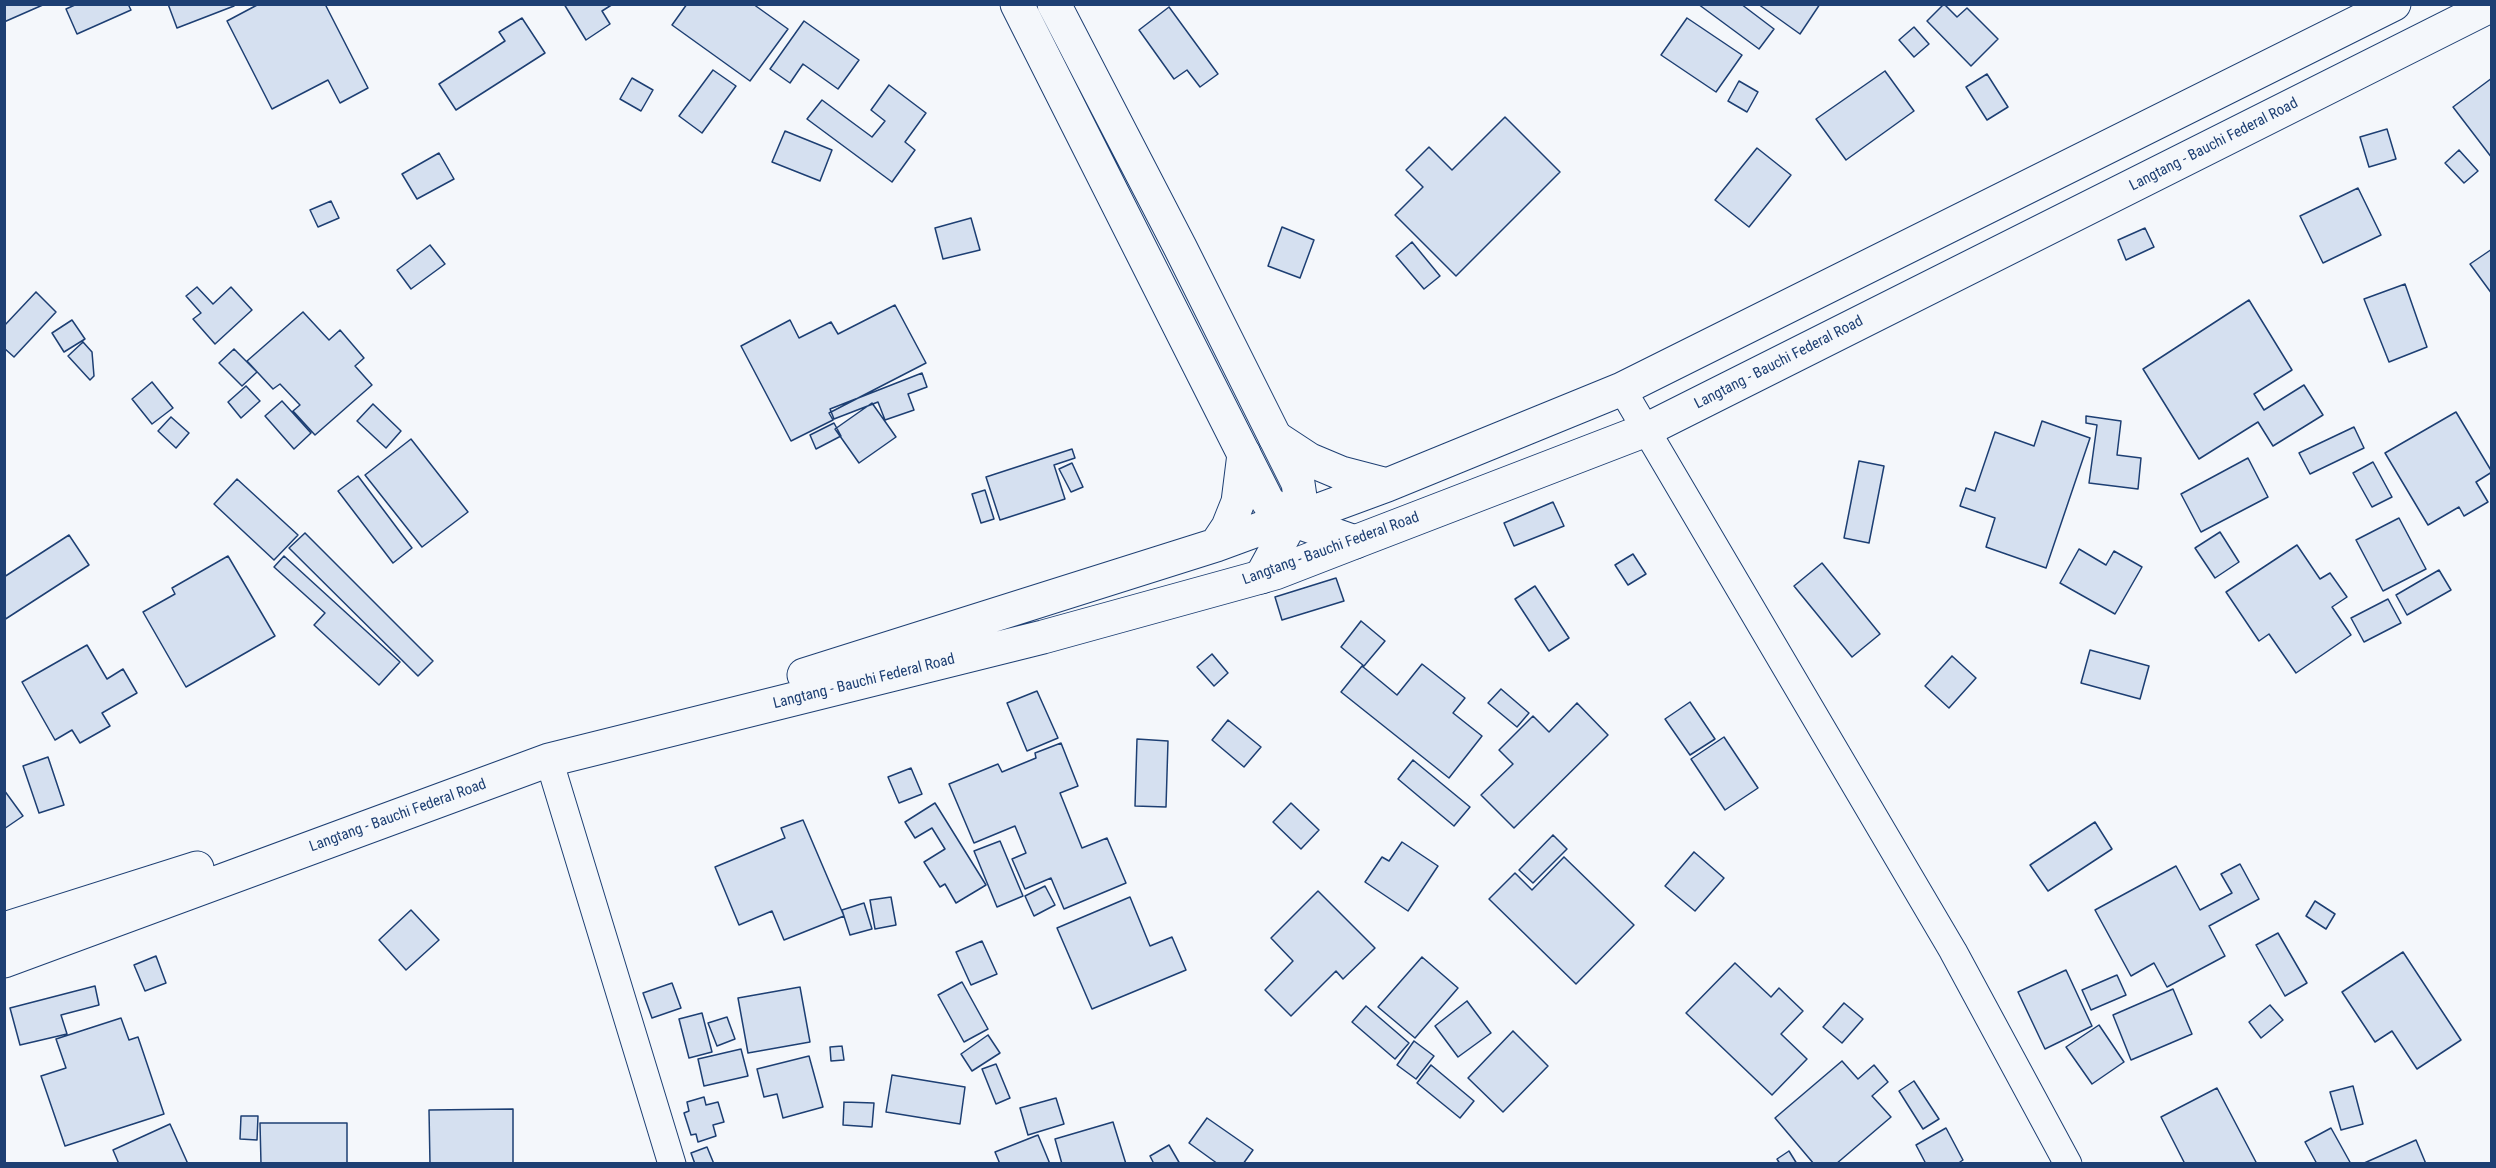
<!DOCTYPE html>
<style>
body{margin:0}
#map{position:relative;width:2496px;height:1168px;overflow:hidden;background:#f4f7fb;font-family:"Roboto Condensed",sans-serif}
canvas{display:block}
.frame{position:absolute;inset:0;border:6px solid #1d3f73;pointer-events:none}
</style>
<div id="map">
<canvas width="2496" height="1168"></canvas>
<div class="frame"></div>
</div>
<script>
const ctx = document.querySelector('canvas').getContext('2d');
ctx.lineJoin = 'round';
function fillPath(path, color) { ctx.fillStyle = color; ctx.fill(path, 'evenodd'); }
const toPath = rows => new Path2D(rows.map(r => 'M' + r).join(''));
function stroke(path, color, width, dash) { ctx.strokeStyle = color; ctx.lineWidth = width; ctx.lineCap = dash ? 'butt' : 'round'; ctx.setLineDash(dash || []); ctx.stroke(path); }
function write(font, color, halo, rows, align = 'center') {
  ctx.font = font + ' "Roboto Condensed",sans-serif'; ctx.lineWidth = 4.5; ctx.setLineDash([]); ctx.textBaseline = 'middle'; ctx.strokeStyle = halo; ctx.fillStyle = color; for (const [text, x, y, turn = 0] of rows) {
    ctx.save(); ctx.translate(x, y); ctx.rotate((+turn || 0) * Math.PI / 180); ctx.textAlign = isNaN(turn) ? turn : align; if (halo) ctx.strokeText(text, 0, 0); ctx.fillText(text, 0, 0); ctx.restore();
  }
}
const building = toPath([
 [4,4,45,4,4,22,4,4],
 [77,4,128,4,131,10,77,34,66,9,77,4],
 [168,4,233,4,234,6,177,28,168,4],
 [259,4,325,4,368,88,340,103,328,80,272,109,227,21,259,4],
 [564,4,613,4,602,11,610,24,586,40,564,4],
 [687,4,753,4,788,29,750,81,672,25,687,4],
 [1698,4,1741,4,1774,29,1759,49,1698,4],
 [1758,4,1820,4,1800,34,1758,4],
 [1944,4,1957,17,1967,8,1998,39,1971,66,1927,21,1944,4],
 [1169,7,1218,74,1200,87,1187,70,1174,79,1139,30,1169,7],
 [522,18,545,53,456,110,439,84,505,41,499,32,522,18],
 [1687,18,1742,55,1716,92,1661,55,1687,18],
 [804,21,859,60,838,89,803,64,790,83,770,69,804,21],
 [1914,27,1929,44,1914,57,1899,40,1914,27],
 [713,70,736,86,702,133,679,116,713,70],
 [1885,71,1914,111,1846,160,1816,119,1885,71],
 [1987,74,2008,107,1987,120,1966,87,1987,74],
 [632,78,653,90,641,111,620,99,632,78],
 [2492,78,2492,158,2453,107,2492,78],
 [1739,81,1758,92,1747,112,1728,101,1739,81],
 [889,85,926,113,905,142,915,150,892,182,807,119,822,100,872,137,885,121,871,110,889,85],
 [1505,117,1560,172,1456,276,1395,215,1423,187,1406,170,1429,147,1452,170,1505,117],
 [2387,129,2396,159,2369,167,2360,137,2387,129],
 [785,131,832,150,820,181,772,162,785,131],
 [1757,148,1791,175,1749,227,1715,200,1757,148],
 [2459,150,2478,171,2464,183,2445,163,2459,150],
 [439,153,454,179,417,199,402,174,439,153],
 [2358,188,2381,235,2323,263,2300,216,2358,188],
 [331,201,339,218,318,227,310,210,331,201],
 [971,218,980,250,943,259,935,228,971,218],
 [1282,227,1314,240,1300,278,1268,266,1282,227],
 [2145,228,2154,247,2126,260,2118,240,2145,228],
 [1412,242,1440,276,1424,289,1396,256,1412,242],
 [430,245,445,264,411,289,397,270,430,245],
 [2492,249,2492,294,2470,264,2492,249],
 [2405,284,2427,347,2389,362,2364,299,2405,284],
 [197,287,213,304,231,287,252,310,215,344,193,319,201,313,186,296,197,287],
 [36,292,56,312,14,357,4,348,4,326,36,292],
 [2249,300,2292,370,2254,394,2264,410,2304,385,2323,415,2273,446,2258,422,2199,459,2143,369,2249,300],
 [895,305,926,363,829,413,833,420,791,441,741,346,790,320,799,338,831,322,838,334,895,305],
 [303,312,329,340,340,330,364,358,355,366,372,385,315,435,293,411,300,405,280,384,273,389,247,361,303,312],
 [72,320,85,339,64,352,52,333,72,320],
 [83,342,92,352,94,376,90,380,68,356,83,342],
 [234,349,257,372,242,386,219,363,234,349],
 [922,373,927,387,908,394,914,410,885,420,878,402,834,419,830,409,922,373],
 [152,382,173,408,152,424,132,399,152,382],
 [246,386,260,401,241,418,228,402,246,386],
 [282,401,311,433,294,449,265,416,282,401],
 [872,403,896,437,859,463,835,429,872,403],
 [373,404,401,431,386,448,357,421,373,404],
 [2456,412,2492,472,2476,482,2488,502,2464,516,2459,507,2428,525,2385,453,2456,412],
 [2086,416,2121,421,2117,455,2141,458,2138,489,2089,483,2097,425,2086,423,2086,416],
 [171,417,189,433,176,448,158,431,171,417],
 [2042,421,2090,438,2046,568,1986,547,1995,518,1960,506,1966,488,1975,491,1995,432,2034,446,2042,421],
 [834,423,841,436,816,449,810,435,834,423],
 [2354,427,2364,448,2310,474,2299,453,2354,427],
 [411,439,468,512,422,547,365,475,411,439],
 [1072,449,1075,458,1054,465,1065,499,1000,520,986,477,1072,449],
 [2248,458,2268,497,2201,532,2181,494,2248,458],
 [1859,461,1884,466,1869,543,1844,538,1859,461],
 [2373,462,2392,497,2372,507,2353,473,2373,462],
 [1072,463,1083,487,1071,492,1059,469,1072,463],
 [358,476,412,548,393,563,338,491,358,476],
 [237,479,298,535,274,560,214,504,237,479],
 [985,490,994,519,981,523,972,494,985,490],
 [1553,502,1564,526,1514,546,1504,523,1553,502],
 [2399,518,2426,569,2383,591,2356,540,2399,518],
 [2220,532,2239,562,2215,578,2195,548,2220,532],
 [305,533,433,661,418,676,289,548,305,533],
 [69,535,89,565,4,620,4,577,69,535],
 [2297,545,2320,579,2330,573,2347,597,2332,607,2351,635,2296,673,2269,634,2259,641,2226,592,2297,545],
 [2079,549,2106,565,2114,551,2142,567,2115,614,2060,583,2079,549],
 [1633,554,1646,574,1628,585,1615,565,1633,554],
 [228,556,275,636,186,687,143,612,175,594,172,588,228,556],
 [284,556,400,662,379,685,314,625,325,613,274,567,284,556],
 [1822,563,1880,634,1852,657,1794,586,1822,563],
 [2439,570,2451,590,2407,615,2396,595,2439,570],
 [1336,578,1344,601,1282,620,1275,597,1336,578],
 [1535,586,1569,638,1549,651,1515,599,1535,586],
 [2388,599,2401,623,2364,642,2351,618,2388,599],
 [1361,621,1385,641,1364,666,1341,647,1361,621],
 [87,645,107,679,123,669,137,693,102,713,110,726,80,743,72,730,55,740,22,682,87,645],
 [2090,650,2149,666,2140,699,2081,683,2090,650],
 [1212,654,1228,673,1214,686,1197,667,1212,654],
 [1952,656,1976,678,1949,708,1925,686,1952,656],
 [1422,664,1465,698,1453,713,1482,736,1449,778,1341,692,1362,666,1397,695,1422,664],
 [1501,689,1529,713,1517,727,1488,703,1501,689],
 [1037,691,1058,738,1027,751,1007,703,1037,691],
 [1690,702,1715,739,1690,755,1665,719,1690,702],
 [1577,703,1608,735,1514,828,1481,795,1513,764,1499,750,1533,716,1549,732,1577,703],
 [1228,720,1261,747,1244,767,1212,740,1228,720],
 [1724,737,1758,788,1725,810,1691,759,1724,737],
 [1137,739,1168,741,1166,807,1135,806,1137,739],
 [1061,743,1078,786,1060,793,1082,848,1107,838,1126,883,1064,909,1051,878,1025,889,1012,859,1026,853,1015,826,974,843,949,784,998,764,1002,772,1036,758,1035,753,1061,743],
 [48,757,64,805,39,813,23,766,48,757],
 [1413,760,1470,807,1454,826,1398,779,1413,760],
 [911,768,922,794,899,803,888,777,911,768],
 [4,790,23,816,4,829,4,790],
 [935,803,986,885,956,903,945,884,940,887,924,862,945,849,932,828,915,838,905,822,935,803],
 [1291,803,1319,830,1301,849,1273,822,1291,803],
 [803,820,844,916,784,940,772,911,739,925,715,867,785,838,781,828,803,820],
 [2095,822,2112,849,2048,891,2030,865,2095,822],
 [1553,835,1567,849,1533,883,1519,870,1553,835],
 [1000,841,1023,896,997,907,974,851,1000,841],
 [1402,842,1438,866,1408,911,1365,882,1382,857,1389,861,1402,842],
 [1694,852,1724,878,1695,911,1665,886,1694,852],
 [1564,857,1634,925,1576,984,1489,899,1515,873,1532,890,1564,857],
 [2240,864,2259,899,2209,926,2225,956,2167,987,2154,963,2131,976,2095,910,2176,866,2200,910,2232,893,2221,874,2240,864],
 [1045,886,1055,905,1034,916,1025,896,1045,886],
 [1318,891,1375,948,1343,979,1336,971,1291,1016,1265,990,1293,961,1271,938,1318,891],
 [891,897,896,925,875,929,870,900,891,897],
 [1130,897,1150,946,1172,937,1186,970,1092,1009,1057,928,1130,897],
 [2315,901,2335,914,2326,929,2306,916,2315,901],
 [864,903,872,929,850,935,842,910,864,903],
 [411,910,439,940,406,970,379,940,411,910],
 [2278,933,2307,983,2285,996,2256,945,2278,933],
 [982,941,997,974,971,985,956,952,982,941],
 [2403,952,2461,1040,2417,1069,2392,1031,2375,1042,2342,992,2403,952],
 [156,956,166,983,145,991,134,965,156,956],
 [1422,957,1458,988,1415,1038,1378,1007,1422,957],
 [1735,963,1771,997,1779,988,1803,1011,1781,1034,1807,1059,1772,1095,1686,1013,1735,963],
 [2066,970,2092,1026,2045,1049,2018,992,2066,970],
 [2117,975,2126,995,2091,1010,2082,990,2117,975],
 [962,982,988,1029,964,1042,938,995,962,982],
 [672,983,681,1008,652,1018,643,993,672,983],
 [95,986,99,1005,61,1015,67,1034,20,1045,10,1008,95,986],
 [800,987,810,1042,748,1053,738,998,800,987],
 [2173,989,2192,1034,2131,1060,2113,1015,2173,989],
 [1467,1001,1491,1033,1458,1057,1435,1026,1467,1001],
 [1844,1003,1863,1019,1842,1043,1823,1027,1844,1003],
 [2270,1005,2283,1020,2261,1038,2249,1022,2270,1005],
 [1366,1006,1409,1043,1395,1059,1352,1022,1366,1006],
 [702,1013,712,1052,689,1058,679,1019,702,1013],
 [727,1017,735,1039,717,1046,708,1023,727,1017],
 [121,1018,129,1040,138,1037,164,1114,65,1146,41,1076,66,1068,56,1039,121,1018],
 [2099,1025,2124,1062,2092,1084,2066,1047,2099,1025],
 [1513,1031,1548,1066,1503,1112,1468,1078,1513,1031],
 [988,1035,1000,1053,972,1071,961,1054,988,1035],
 [1414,1041,1434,1056,1416,1079,1397,1065,1414,1041],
 [842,1046,844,1060,831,1061,830,1047,842,1046],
 [741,1049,748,1076,704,1086,698,1059,741,1049],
 [809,1056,823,1107,783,1118,777,1094,764,1097,757,1069,809,1056],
 [1842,1061,1858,1079,1874,1065,1888,1082,1872,1096,1891,1117,1836,1164,1814,1164,1775,1118,1842,1061],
 [996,1064,1010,1098,996,1104,982,1069,996,1064],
 [1431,1065,1474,1101,1460,1118,1417,1083,1431,1065],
 [892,1075,965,1087,960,1124,886,1112,892,1075],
 [1914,1081,1939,1119,1923,1129,1899,1091,1914,1081],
 [2353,1086,2363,1124,2341,1130,2330,1092,2353,1086],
 [2217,1088,2257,1164,2185,1164,2161,1117,2217,1088],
 [704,1097,706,1105,718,1102,724,1122,713,1125,716,1136,698,1142,696,1134,691,1135,684,1113,689,1111,687,1102,704,1097],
 [1056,1098,1064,1124,1028,1135,1020,1108,1056,1098],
 [844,1102,874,1103,872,1127,843,1125,844,1102],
 [513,1109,513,1164,430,1164,429,1110,513,1109],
 [241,1116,258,1116,257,1140,240,1139,241,1116],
 [1207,1118,1253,1150,1243,1164,1218,1164,1189,1143,1207,1118],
 [1113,1122,1126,1164,1062,1164,1055,1139,1113,1122],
 [260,1123,347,1123,347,1164,261,1164,260,1123],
 [170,1124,188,1164,119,1164,113,1150,170,1124],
 [1946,1128,1963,1160,1957,1164,1926,1164,1916,1145,1946,1128],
 [2331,1128,2351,1164,2317,1164,2305,1142,2331,1128],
 [1038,1135,1050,1164,1000,1164,995,1152,1038,1135],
 [2416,1140,2426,1164,2362,1164,2416,1140],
 [1169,1145,1180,1164,1154,1164,1150,1156,1169,1145],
 [707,1147,714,1164,695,1164,691,1153,707,1147],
 [1789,1151,1797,1164,1780,1164,1777,1159,1789,1151]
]);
fillPath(building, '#d5e0f0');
stroke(building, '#1d3f73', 1.5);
const street = toPath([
 [1622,389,1953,951,2068,1164],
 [549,760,672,1164]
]);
const secondary = toPath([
 [1017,4,1268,502,1292,520,1355,542],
 [1054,4,1180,247,1298,483,1300,497,1296,513,1261,577]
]);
const primary = toPath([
 [1275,437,1310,460,1341,473,1387,485],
 [1216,545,1228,527,1238,502,1244,454],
 [804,675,1216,545,1265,527,1292,520,1387,485,1622,389,2394,4],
 [4,929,197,868],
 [4,961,549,760,1043,637,1275,573,1355,542,1646,430,2492,5]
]);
stroke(street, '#1d3f73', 29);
stroke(secondary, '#1d3f73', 35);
stroke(primary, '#1d3f73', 35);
stroke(street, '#f4f7fb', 27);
stroke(secondary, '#f4f7fb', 33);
stroke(primary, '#f4f7fb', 33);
write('15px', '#1d3f73', '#f4f7fb', [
 ["Langtang - Bauchi Federal Road",2214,145,-27],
 ["Langtang - Bauchi Federal Road",1779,363,-27],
 ["Langtang - Bauchi Federal Road",1331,549,-20],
 ["Langtang - Bauchi Federal Road",864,682,-14],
 ["Langtang - Bauchi Federal Road",398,816,-20]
]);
</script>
